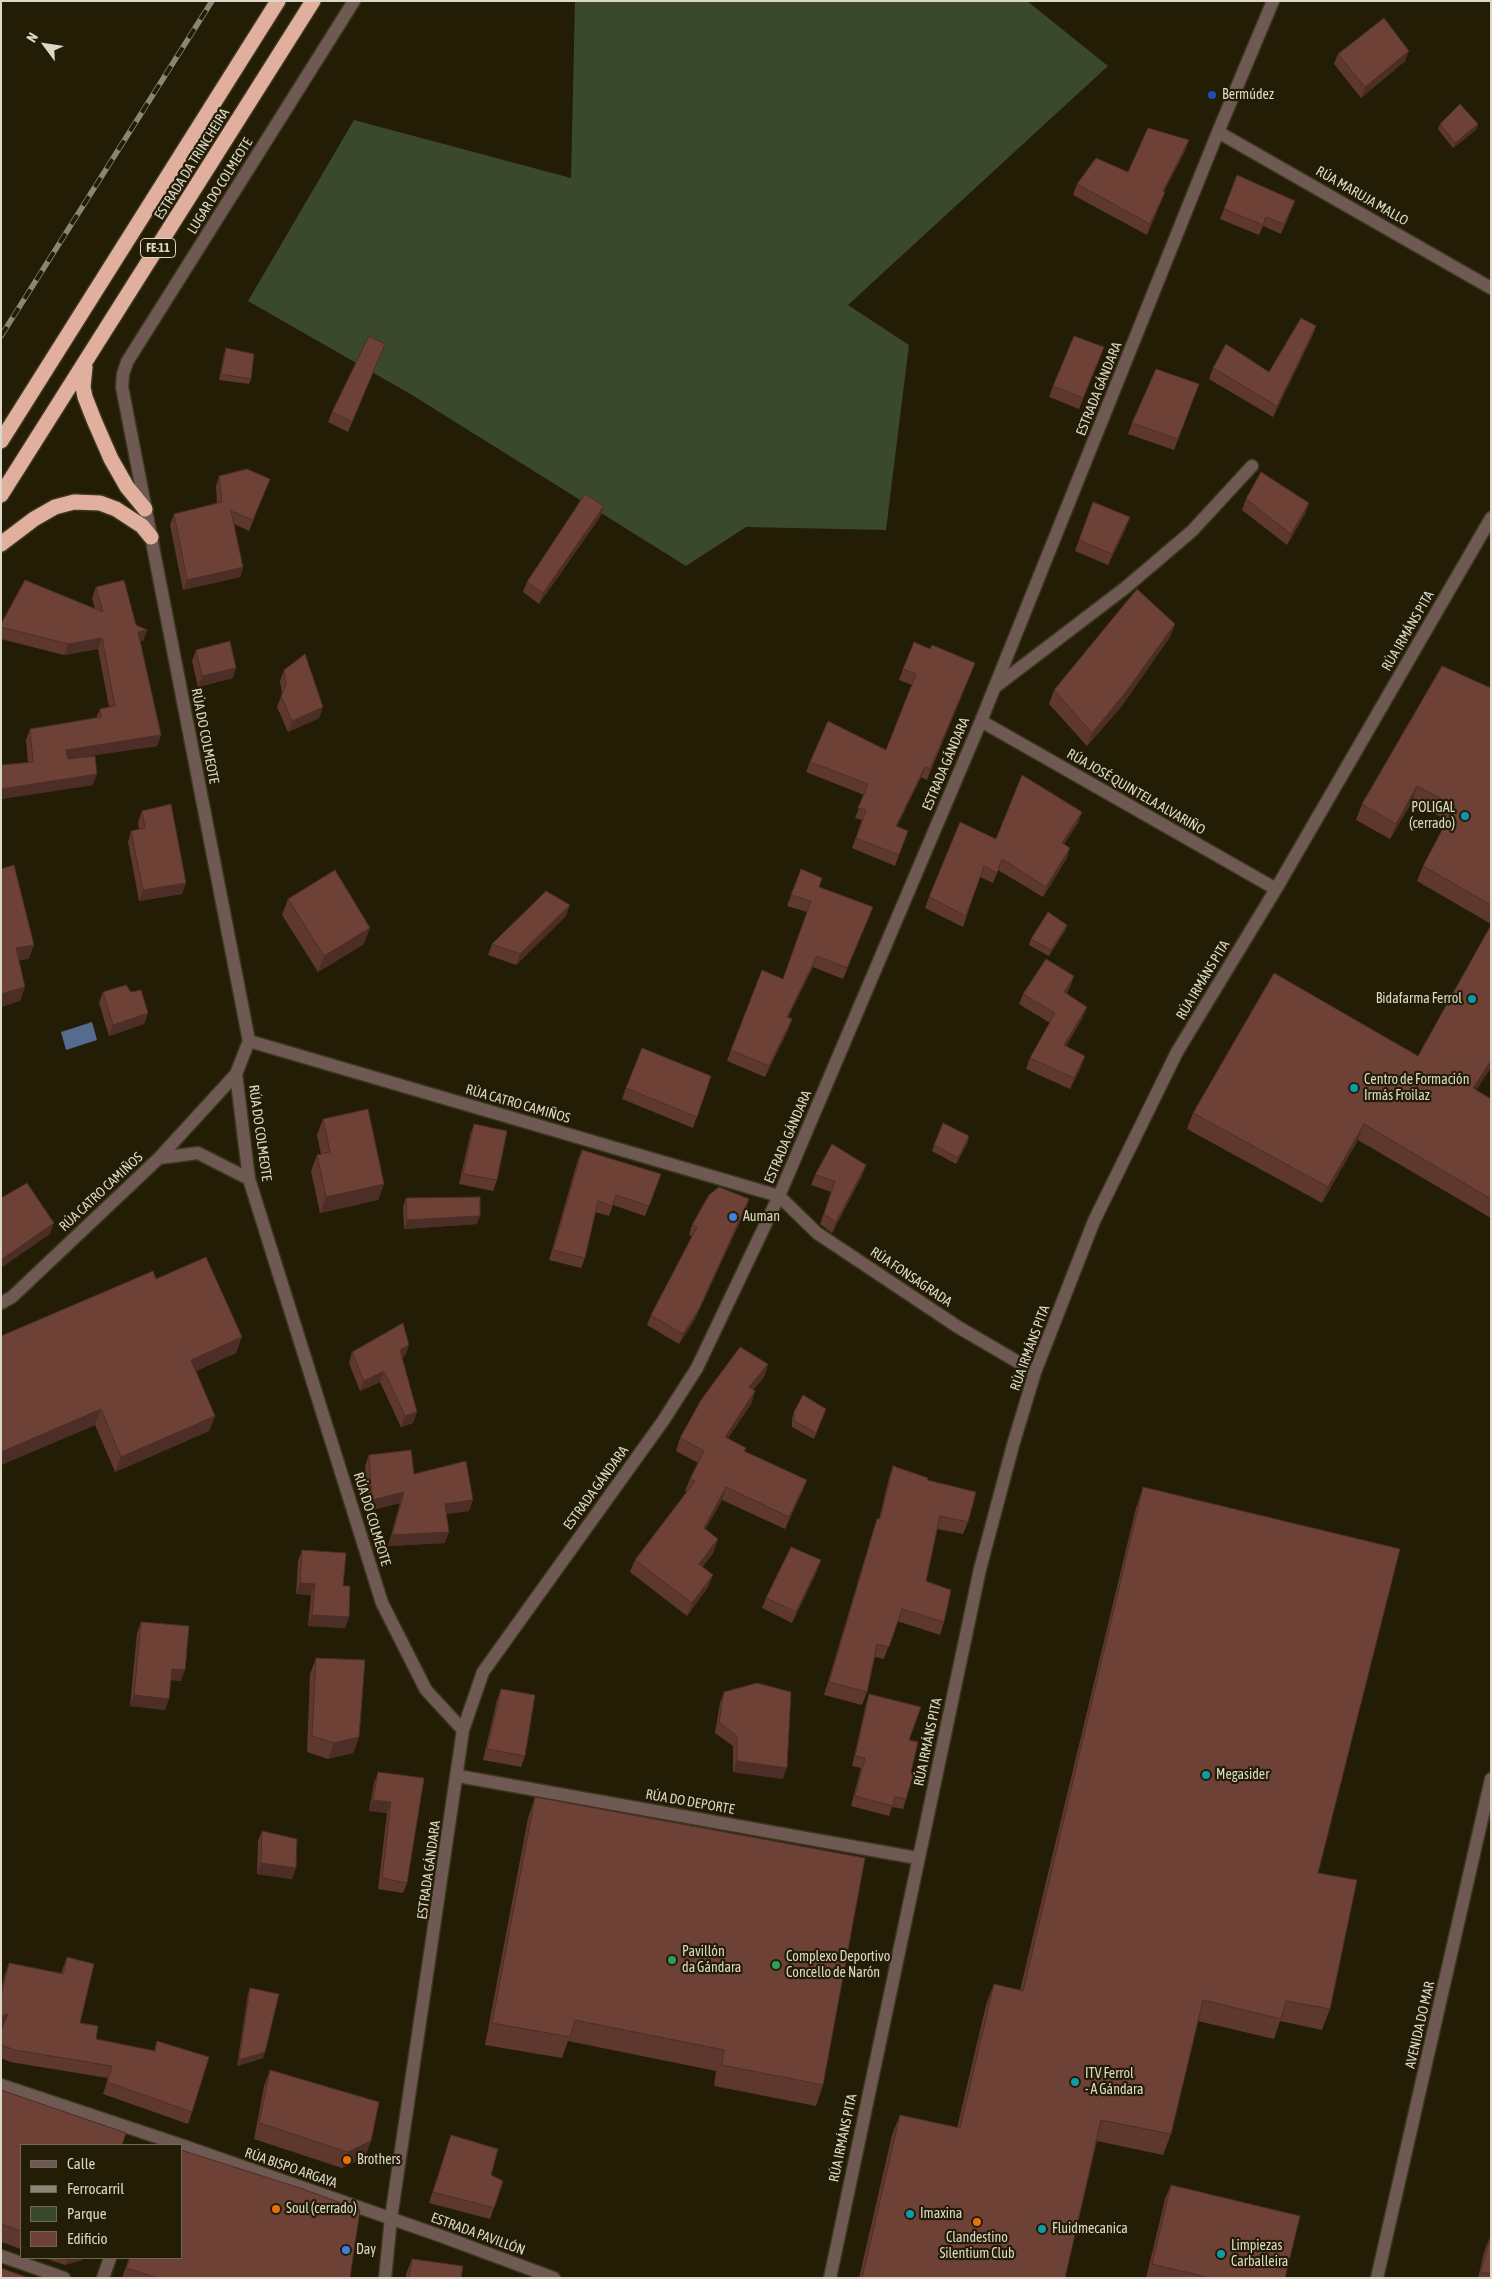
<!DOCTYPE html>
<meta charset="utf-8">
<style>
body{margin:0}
#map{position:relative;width:1492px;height:2279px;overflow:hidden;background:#231d05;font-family:"Asap Condensed",sans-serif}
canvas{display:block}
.frame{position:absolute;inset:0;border:2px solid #dbd7c9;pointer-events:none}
.legend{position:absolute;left:20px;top:2144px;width:162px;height:115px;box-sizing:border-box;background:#231d05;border:1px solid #6d6753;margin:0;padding:6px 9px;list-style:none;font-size:15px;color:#dbd7c9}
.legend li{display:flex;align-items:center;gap:10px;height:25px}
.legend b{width:25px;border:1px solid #6d6753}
.north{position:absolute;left:20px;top:20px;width:50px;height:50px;-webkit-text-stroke:4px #231d05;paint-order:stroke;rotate:301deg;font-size:14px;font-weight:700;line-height:20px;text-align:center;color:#dbd7c9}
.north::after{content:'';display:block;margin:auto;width:18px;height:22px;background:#dbd7c9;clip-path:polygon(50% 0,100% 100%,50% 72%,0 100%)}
</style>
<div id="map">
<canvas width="1492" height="2279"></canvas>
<div class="frame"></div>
<ul class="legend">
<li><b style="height:6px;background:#6e5a53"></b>Calle</li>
<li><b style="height:6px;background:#8b8673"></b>Ferrocarril</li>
<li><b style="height:14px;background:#3a482c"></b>Parque</li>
<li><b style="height:14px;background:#6d4136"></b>Edificio</li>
</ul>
<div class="north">N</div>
</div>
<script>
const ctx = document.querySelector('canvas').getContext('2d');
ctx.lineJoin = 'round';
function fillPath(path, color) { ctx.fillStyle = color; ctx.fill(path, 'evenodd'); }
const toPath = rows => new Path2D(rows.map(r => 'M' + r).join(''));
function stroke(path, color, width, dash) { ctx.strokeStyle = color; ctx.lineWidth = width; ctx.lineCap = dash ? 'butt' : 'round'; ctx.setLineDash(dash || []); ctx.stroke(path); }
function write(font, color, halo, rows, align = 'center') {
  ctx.font = font + ' "Asap Condensed",sans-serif'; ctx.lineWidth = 4.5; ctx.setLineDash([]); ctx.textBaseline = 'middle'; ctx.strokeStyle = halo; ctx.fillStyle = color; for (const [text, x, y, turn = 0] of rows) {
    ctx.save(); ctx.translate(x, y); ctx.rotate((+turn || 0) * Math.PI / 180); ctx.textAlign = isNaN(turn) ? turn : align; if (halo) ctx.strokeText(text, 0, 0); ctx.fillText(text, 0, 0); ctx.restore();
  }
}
fillPath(toPath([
 [575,1,1027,1,1108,66,848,305,909,345,886,530,746,527,686,566,412,395,248,301,354,120,571,178]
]), '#3a482c');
fillPath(toPath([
 [92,1022,97,1040,66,1050,61,1032]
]), '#556c90');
const minor = toPath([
 [354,1,127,362,123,374,122,387,249,1041,236,1074,249,1179,382,1603,426,1690,463,1730],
 [1218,132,1491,288],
 [995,687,1125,588,1192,531,1252,466],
 [981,721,1276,889],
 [249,1041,779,1196,817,1233,958,1327,1035,1372],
 [159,1158,198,1153,249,1179],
 [1,1303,12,1297,159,1158,236,1074],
 [458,1776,917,1858],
 [1,2085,181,2145],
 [181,2145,441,2236,554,2278],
 [1,2256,64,2278],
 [103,2278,110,2258],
 [385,2278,391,2218,463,1730,483,1672,663,1421,697,1368,779,1196,981,721,1218,132,1273,1],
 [830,2278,980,1569,1013,1445,1035,1372,1094,1221,1177,1052,1276,889,1491,518],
 [1377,2278,1491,1779]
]);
const highway = toPath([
 [85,367,83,387,85,397,94,420,111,459,127,487,145,509],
 [1,441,278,1],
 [1,495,313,1],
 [1,544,34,519,55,507,74,502,100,503,116,509,142,526,151,537]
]);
stroke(minor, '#3d3720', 15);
stroke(highway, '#3d3720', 18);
stroke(minor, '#6e5a53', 12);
stroke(highway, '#e1af9d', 15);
const rail = toPath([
 [1,336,212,1]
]);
stroke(rail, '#8b8673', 5.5);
stroke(rail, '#231d05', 4, [11]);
fillPath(toPath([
 [1338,54,1405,61,1361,98,1334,64],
 [1440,124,1478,124,1476,130,1453,148,1438,129],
 [1185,151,1164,191,1161,202,1147,235,1073,195,1077,184,1128,172],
 [1224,209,1291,211,1281,234,1263,226,1259,235,1220,219],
 [1316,326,1312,337,1273,417,1209,379,1213,368,1269,372],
 [385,344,348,432,328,422,332,412],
 [226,348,251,379,249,384,219,380,224,354],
 [1100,358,1079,409,1049,397,1053,386],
 [1199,384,1174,450,1128,434,1132,423],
 [219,476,270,479,249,531,234,524,243,567,240,577,183,590,170,525,174,514,217,504,216,486],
 [1246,499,1305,514,1287,545,1242,510],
 [1093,502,1126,528,1108,565,1075,551],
 [604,506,600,517,539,604,523,592,527,582],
 [96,587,136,625,147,630,143,641,140,641,161,735,157,746,82,757,93,785,1,799,1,765,28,763,26,740,30,729,96,718,100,709,109,707,98,649,64,655,1,639,1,624,95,609,92,598],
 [1175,624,1170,637,1121,707,1087,746,1049,704,1054,690],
 [930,649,975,663,927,780,921,777,897,826,908,831,895,866,852,848,862,820,855,818,864,795,806,772,810,762,886,750,912,685,899,680,903,669],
 [196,650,233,678,198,687,192,661],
 [284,670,323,707,319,718,288,732,277,707,282,694,280,681],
 [1491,688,1491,924,1417,881,1423,866,1447,820,1412,802,1390,839,1356,820,1362,804],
 [142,811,182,894,139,901,128,842,131,831,139,830,138,822],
 [1082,812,1078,823,1064,844,1067,858,1043,897,998,870,993,883,980,877,963,927,925,908,929,897,996,839],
 [822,878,819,887,873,907,843,979,813,967,788,1017,792,1019,788,1030,765,1077,727,1061,731,1050,783,979,807,912,787,906,791,895],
 [288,899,364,944,318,972,282,915],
 [566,916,516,965,488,955,492,944],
 [1067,925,1065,931,1049,956,1029,945,1031,939],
 [1074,976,1070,987,1067,993,1083,1017,1066,1046,1081,1067,1070,1089,1026,1069,1030,1058,1050,1023,1019,1004,1023,994],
 [103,992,131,992,148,1013,144,1024,109,1036,99,1003],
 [711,1076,693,1128,622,1099,626,1088],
 [1476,1090,1491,1099,1491,1218,1358,1140,1322,1203,1187,1129,1193,1113],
 [323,1119,384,1184,378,1200,320,1213,311,1171,317,1155,321,1154,317,1135],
 [474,1124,497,1180,493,1191,459,1184,470,1135],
 [968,1142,956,1164,932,1151,934,1145],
 [582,1150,661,1174,645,1216,613,1205,609,1216,595,1212,585,1258,581,1268,549,1260,578,1159],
 [815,1175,862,1176,832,1233,820,1224,831,1192,811,1185],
 [406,1198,477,1224,404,1229,403,1207],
 [749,1199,746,1209,695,1319,679,1344,647,1325,651,1315,692,1236,689,1235,692,1225],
 [156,1279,236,1353,196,1371,215,1416,209,1431,115,1472,95,1425,1,1465,1,1336],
 [409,1345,405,1356,402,1358,417,1412,413,1423,401,1427,380,1382,360,1391,349,1363,352,1352],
 [768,1364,764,1377,753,1390,755,1391,751,1404,728,1438,745,1451,802,1492,785,1529,722,1500,705,1529,714,1552,702,1567,713,1575,708,1587,687,1616,630,1572,635,1560,687,1492,685,1491,690,1479,698,1463,676,1451,680,1438],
 [826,1409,814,1439,792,1427,792,1418,794,1412],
 [369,1455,414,1474,469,1511,446,1514,445,1543,388,1546,400,1503,368,1511,365,1466],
 [893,1466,927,1480,968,1522,963,1534,937,1529,926,1581,944,1622,940,1635,897,1621,884,1659,875,1657,867,1692,862,1705,824,1695,873,1531,877,1519,879,1519,889,1478],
 [1143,1487,1318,1873,1330,2009,1322,2030,1280,2021,1274,2039,1198,2021,1171,2134,1163,2155,1097,2141,1065,2278,859,2278,892,2135,900,2115,957,2128,986,2005,994,1984,1020,1990,1136,1508],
 [302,1550,343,1586,349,1617,345,1628,308,1626,311,1595,296,1594,298,1561],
 [817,1571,792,1623,762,1608,766,1598],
 [141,1622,181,1681,170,1680,165,1710,130,1706,137,1633],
 [316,1658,359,1737,353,1753,328,1759,307,1752,310,1674],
 [501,1689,525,1756,521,1767,483,1760,497,1700],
 [724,1692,783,1779,733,1772,733,1746,715,1733,720,1703],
 [869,1694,909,1740,911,1772,906,1799,903,1809,892,1807,889,1816,851,1806,861,1768,852,1766,866,1704],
 [378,1772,424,1778,407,1883,403,1893,378,1889,387,1813,369,1811,374,1783],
 [535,1797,823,2085,816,2106,714,2086,716,2071,568,2041,562,2058,485,2045,528,1818],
 [262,1831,292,1879,257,1874,258,1841],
 [67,1957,80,2023,96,2039,154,2051,157,2041,192,2112,188,2124,103,2094,108,2078,10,2062,1,2058,1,2031,4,2025,1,2026,1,1990,5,1974,9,1963,61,1973],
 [250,1988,263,2058,237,2066,248,1993],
 [270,2070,365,2157,342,2168,254,2139,264,2086],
 [1,2090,21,2145,21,2249,1,2242],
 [451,2135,491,2175,503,2181,490,2219,429,2203],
 [1171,2185,1285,2278,1146,2278,1165,2199],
 [1491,2234,1491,2278,1478,2278,1484,2252],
 [44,2258,83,2258,82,2260,65,2265],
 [129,2258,181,2258,350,2278,122,2278],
 [412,2259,461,2278,406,2278,406,2274]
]), '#5e382e');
fillPath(toPath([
 [1409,51,1405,61,1361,98,1365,87],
 [1478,124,1476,130,1453,148,1455,143],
 [1189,140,1185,151,1159,201,1163,191],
 [1165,192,1161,202,1147,235,1150,224],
 [1295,201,1291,211,1281,234,1284,224],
 [1316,326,1312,337,1273,417,1277,406],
 [385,344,381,354,348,432,352,422],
 [1309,503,1305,514,1287,545,1291,534],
 [604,506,600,517,539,604,543,593],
 [1130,517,1126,528,1108,565,1112,554],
 [243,567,240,577,183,590,187,580],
 [1175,624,1170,637,1121,707,1087,746,1092,733],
 [147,630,143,641,134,642,138,632],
 [102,638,98,649,64,655,68,644],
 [975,663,971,674,927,780,930,769],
 [236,668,233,678,198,687,202,676],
 [323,707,319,718,288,732,292,721],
 [161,735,157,746,62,760,66,750],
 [925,767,921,777,892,837,896,826],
 [97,774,93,785,1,799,1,789],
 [1417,786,1412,802,1390,839,1396,824],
 [1082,812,1078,823,1058,853,1062,843],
 [1070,848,1067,858,1043,897,1046,887],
 [186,883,182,894,139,901,143,890],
 [570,905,566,916,516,965,520,954],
 [873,907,869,918,843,979,847,968],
 [1067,925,1065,931,1049,956,1051,950],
 [370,928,364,944,318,972,324,956],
 [34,945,29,959,11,962,16,948],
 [817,956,813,967,783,1028,787,1017],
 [1074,976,1070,987,1060,1002,1064,992],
 [25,987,20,1001,1,1007,1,994],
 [1087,1007,1083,1017,1061,1056,1064,1045],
 [148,1013,144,1024,109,1036,113,1025],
 [792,1019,788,1030,765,1077,769,1066],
 [1085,1056,1081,1067,1070,1089,1074,1078],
 [1491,1061,1491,1068,1467,1104,1473,1088],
 [1364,1124,1358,1140,1322,1203,1328,1187],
 [969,1136,968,1142,956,1164,958,1158],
 [866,1165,862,1176,832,1233,836,1222],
 [384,1184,378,1200,320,1213,326,1197],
 [749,1199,746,1209,695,1319,679,1344,683,1334],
 [480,1216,477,1224,404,1229,407,1220],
 [54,1223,50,1234,1,1268,1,1260],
 [242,1337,236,1353,185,1376,191,1360],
 [409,1345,405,1356,396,1361,400,1350],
 [768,1364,764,1377,744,1400,749,1387],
 [384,1371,380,1382,360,1391,364,1381],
 [755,1391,751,1404,720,1449,725,1437],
 [101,1409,95,1425,1,1465,1,1452],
 [417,1412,413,1423,401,1427,405,1416],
 [215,1416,209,1431,115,1472,121,1457],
 [807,1480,802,1492,785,1529,789,1517],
 [726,1487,722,1500,699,1541,704,1528],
 [404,1492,400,1503,368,1511,372,1500],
 [473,1500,469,1511,441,1515,445,1504],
 [449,1532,445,1543,388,1546,392,1535],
 [718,1539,714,1552,695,1577,699,1564],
 [821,1560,817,1571,792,1623,796,1612],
 [713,1575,708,1587,687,1616,692,1603],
 [300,1583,315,1584,311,1595,296,1594],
 [312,1615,349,1617,345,1628,308,1626],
 [172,1669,185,1670,181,1681,168,1679],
 [134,1695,169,1699,165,1710,130,1706],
 [359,1737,353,1753,328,1759,334,1743],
 [737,1761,787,1768,783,1779,733,1772],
 [373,1800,391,1802,387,1813,369,1811],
 [261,1863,296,1868,292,1879,257,1874],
 [8,2014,4,2025,1,2026,1,2016],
 [265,2052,263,2058,237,2066,239,2060],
 [371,2141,365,2157,342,2168,348,2152],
 [68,2258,83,2258,82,2260,65,2265]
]), '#4c2e26');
const building = toPath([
 [1384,18,1409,51,1365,87,1338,54,1384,18],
 [1460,104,1478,124,1455,143,1440,124,1460,104],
 [1148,128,1189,140,1163,191,1165,192,1150,224,1077,184,1096,158,1128,172,1148,128],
 [1237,175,1295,201,1284,224,1266,217,1263,225,1224,209,1237,175],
 [1301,318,1316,326,1277,406,1213,368,1226,344,1269,372,1301,318],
 [369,336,385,344,352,422,332,412,369,336],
 [1074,336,1104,347,1083,398,1053,386,1074,336],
 [226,348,254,354,251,379,221,374,226,348],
 [1156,369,1199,384,1178,439,1132,423,1156,369],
 [247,469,270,479,253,520,231,511,243,567,187,580,174,514,222,502,219,476,247,469],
 [1261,472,1309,503,1291,534,1246,499,1261,472],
 [585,494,604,506,543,593,527,582,585,494],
 [1093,502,1130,517,1112,554,1079,540,1093,502],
 [25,580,103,612,96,587,124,580,136,625,147,630,138,632,161,735,66,750,68,759,95,756,97,774,1,789,1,765,33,762,30,729,101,717,100,709,115,706,102,638,68,644,1,627,1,624,25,580],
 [1137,589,1175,624,1125,693,1092,733,1054,690,1137,589],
 [230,641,236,668,202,676,196,650,230,641],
 [914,642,930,649,932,645,975,663,930,769,925,767,896,826,908,831,899,855,856,838,866,810,858,808,868,784,810,762,828,721,886,750,916,674,903,669,914,642],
 [305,654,323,707,292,721,281,696,286,685,284,670,305,654],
 [1442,666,1491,688,1491,905,1423,866,1455,806,1417,786,1396,824,1362,804,1442,666],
 [1022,775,1082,812,1062,843,1070,848,1046,887,1002,859,997,873,984,866,966,916,929,897,960,822,996,839,1022,775],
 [171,804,186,883,143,890,131,831,145,828,142,811,171,804],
 [14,865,34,945,16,948,25,987,1,994,1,869,14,865],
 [801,869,822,878,819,887,873,907,847,968,817,956,787,1017,792,1019,769,1066,731,1050,762,970,783,979,811,901,791,895,801,869],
 [335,870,370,928,324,956,288,899,335,870],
 [546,891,570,905,520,954,492,944,546,891],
 [1048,912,1067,925,1051,950,1031,939,1048,912],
 [1491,925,1491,1061,1473,1088,1491,1099,1491,1199,1364,1124,1328,1187,1193,1113,1274,973,1418,1056,1491,925],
 [1046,959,1074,976,1064,992,1087,1007,1064,1045,1085,1056,1074,1078,1030,1058,1055,1013,1023,994,1046,959],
 [126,985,131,992,141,990,148,1013,113,1025,103,992,126,985],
 [642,1048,711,1076,697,1117,626,1088,642,1048],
 [368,1109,384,1184,326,1197,317,1155,330,1152,323,1119,368,1109],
 [943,1123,969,1136,958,1158,934,1145,943,1123],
 [474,1124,507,1131,497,1180,463,1174,474,1124],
 [832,1144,866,1165,836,1222,824,1214,835,1181,815,1175,832,1144],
 [582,1150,661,1174,649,1206,616,1195,612,1206,598,1201,585,1258,553,1250,582,1150],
 [27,1183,54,1223,1,1260,1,1198,27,1183],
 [719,1187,749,1199,699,1309,683,1334,651,1315,697,1227,692,1225,709,1195,719,1187],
 [480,1197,480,1216,407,1220,406,1198,480,1197],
 [206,1257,242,1337,191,1360,215,1416,121,1457,101,1409,1,1452,1,1336,153,1271,156,1279,206,1257],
 [403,1323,409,1345,400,1350,417,1412,405,1416,384,1371,364,1381,352,1352,403,1323],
 [740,1347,768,1364,749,1387,755,1391,725,1437,746,1448,744,1451,807,1480,789,1517,726,1487,704,1528,718,1539,699,1564,713,1575,692,1603,635,1560,695,1481,690,1479,704,1451,680,1438,701,1400,740,1347],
 [803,1395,826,1409,816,1433,794,1421,794,1412,803,1395],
 [411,1450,414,1474,466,1461,473,1500,445,1504,449,1532,392,1535,404,1492,372,1500,369,1455,411,1450],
 [893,1466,928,1478,927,1480,976,1492,968,1522,940,1516,926,1581,951,1590,944,1622,902,1609,889,1647,877,1644,867,1692,829,1682,877,1519,880,1519,893,1466],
 [1143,1487,1400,1549,1318,1873,1357,1880,1330,2009,1286,2001,1281,2019,1203,2000,1171,2134,1101,2120,1065,2278,862,2278,900,2115,960,2128,994,1984,1023,1991,1143,1487],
 [791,1547,821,1560,796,1612,766,1598,791,1547],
 [302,1550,346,1553,343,1586,350,1586,349,1617,312,1615,315,1584,300,1583,302,1550],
 [141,1622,189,1626,185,1670,172,1669,169,1699,134,1695,141,1622],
 [316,1658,365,1660,359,1737,334,1743,312,1736,316,1658],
 [757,1683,791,1692,787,1768,737,1761,737,1736,719,1722,724,1692,757,1683],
 [501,1689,535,1695,525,1756,487,1749,501,1689],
 [869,1694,921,1707,909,1740,918,1742,911,1772,914,1772,906,1799,895,1797,893,1806,855,1796,865,1758,855,1756,869,1694],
 [378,1772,424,1778,407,1883,382,1878,391,1802,373,1800,378,1772],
 [535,1797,865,1858,823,2085,722,2065,724,2050,575,2020,570,2037,492,2023,535,1797],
 [262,1831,297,1839,296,1868,261,1863,262,1831],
 [67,1957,94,1964,80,2023,98,2026,96,2039,155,2051,157,2041,209,2057,192,2112,107,2082,112,2066,15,2050,1,2045,1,2031,8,2014,1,2016,1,1997,9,1963,63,1974,67,1957],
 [250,1988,279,1994,265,2052,239,2060,250,1988],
 [270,2070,379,2102,371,2141,348,2152,259,2123,270,2070],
 [1,2090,126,2133,122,2145,21,2145,21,2231,1,2224,1,2090],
 [451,2135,498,2149,491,2175,503,2181,494,2208,433,2192,451,2135],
 [181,2150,300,2188,360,2210,350,2278,158,2278,126,2268,130,2258,181,2258,181,2150],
 [1171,2185,1300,2216,1285,2278,1206,2278,1207,2277,1152,2264,1171,2185],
 [1491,2234,1491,2274,1481,2272,1491,2234],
 [412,2259,463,2266,461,2278,409,2278,412,2259],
 [1,2268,29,2278,1,2278,1,2268]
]);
fillPath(building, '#6d4136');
stroke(building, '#4c2e26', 1);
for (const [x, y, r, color] of [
 [1212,95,5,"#1a4fb4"],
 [1465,816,5,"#0f9aa8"],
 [1472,999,5,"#0f9aa8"],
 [1354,1088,5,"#0f9aa8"],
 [733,1217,5,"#3f7fe0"],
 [1206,1775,5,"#0f9aa8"],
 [672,1960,5,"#2e9e5b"],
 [776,1965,5,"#2e9e5b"],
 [1075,2082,5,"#0f9aa8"],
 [347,2160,5,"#e8710a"],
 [276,2209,5,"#e8710a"],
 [910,2214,5,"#0f9aa8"],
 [977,2222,5,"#e8710a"],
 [1042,2229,5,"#0f9aa8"],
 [346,2250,5,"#3f7fe0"],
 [1221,2254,5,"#0f9aa8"]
]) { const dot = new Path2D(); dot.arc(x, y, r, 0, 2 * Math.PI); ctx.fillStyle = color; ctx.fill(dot); stroke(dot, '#231d05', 2); }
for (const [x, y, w] of [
 [158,248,35]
]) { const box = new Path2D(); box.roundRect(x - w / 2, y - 9.5, w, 19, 4); ctx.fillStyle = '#231d05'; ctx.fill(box); stroke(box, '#dbd7c9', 1); }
write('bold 12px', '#dbd7c9', null, [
 ["FE-11",158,248]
]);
write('14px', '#dbd7c9', '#231d05', [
 ["Bermúdez",1222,95],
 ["POLIGAL",1455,808,"right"],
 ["(cerrado)",1455,824,"right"],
 ["Bidafarma Ferrol",1462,999,"right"],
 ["Centro de Formación",1364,1080],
 ["Irmás Froilaz",1364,1096],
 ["Auman",743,1217],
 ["Megasider",1216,1775],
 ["Pavillón",682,1952],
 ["da Gándara",682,1968],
 ["Complexo Deportivo",786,1957],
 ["Concello de Narón",786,1973],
 ["ITV Ferrol",1085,2074],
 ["- A Gándara",1085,2090],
 ["Brothers",357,2160],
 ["Soul (cerrado)",286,2209],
 ["Imaxina",920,2214],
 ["Fluidmecanica",1052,2229],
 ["Clandestino",977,2238,"center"],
 ["Silentium Club",977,2254,"center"],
 ["Limpiezas",1231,2246],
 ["Carballeira",1231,2262],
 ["Day",356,2250]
], 'left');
write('14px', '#dbd7c9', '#231d05', [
 ["ESTRADA DA TRINCHEIRA",192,164,-58],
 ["LUGAR DO COLMEOTE",220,186,-58],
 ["RÚA MARUJA MALLO",1362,196,30],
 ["ESTRADA GÁNDARA",1099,389,-68],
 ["RÚA IRMÁNS PITA",1408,631,-60],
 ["RÚA DO COLMEOTE",205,736,79],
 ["ESTRADA GÁNDARA",946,764,-67],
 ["RÚA JOSÉ QUINTELA ALVARIÑO",1136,792,30],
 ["RÚA IRMÁNS PITA",1203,980,-59],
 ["RÚA CATRO CAMIÑOS",518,1104,16],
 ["RÚA DO COLMEOTE",260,1133,82],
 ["ESTRADA GÁNDARA",788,1137,-67],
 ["RÚA CATRO CAMIÑOS",101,1192,-43],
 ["RÚA FONSAGRADA",911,1277,34],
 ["RÚA IRMÁNS PITA",1030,1348,-70],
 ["ESTRADA GÁNDARA",596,1488,-54],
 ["RÚA DO COLMEOTE",372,1519,73],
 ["RÚA IRMÁNS PITA",928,1742,-78],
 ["RÚA DO DEPORTE",690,1802,10],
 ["ESTRADA GÁNDARA",429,1870,-82],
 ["AVENIDA DO MAR",1420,2025,-77],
 ["RÚA IRMÁNS PITA",843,2138,-78],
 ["RÚA BISPO ARGAYA",291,2168,19],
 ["ESTRADA PAVILLÓN",478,2234,20]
]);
</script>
